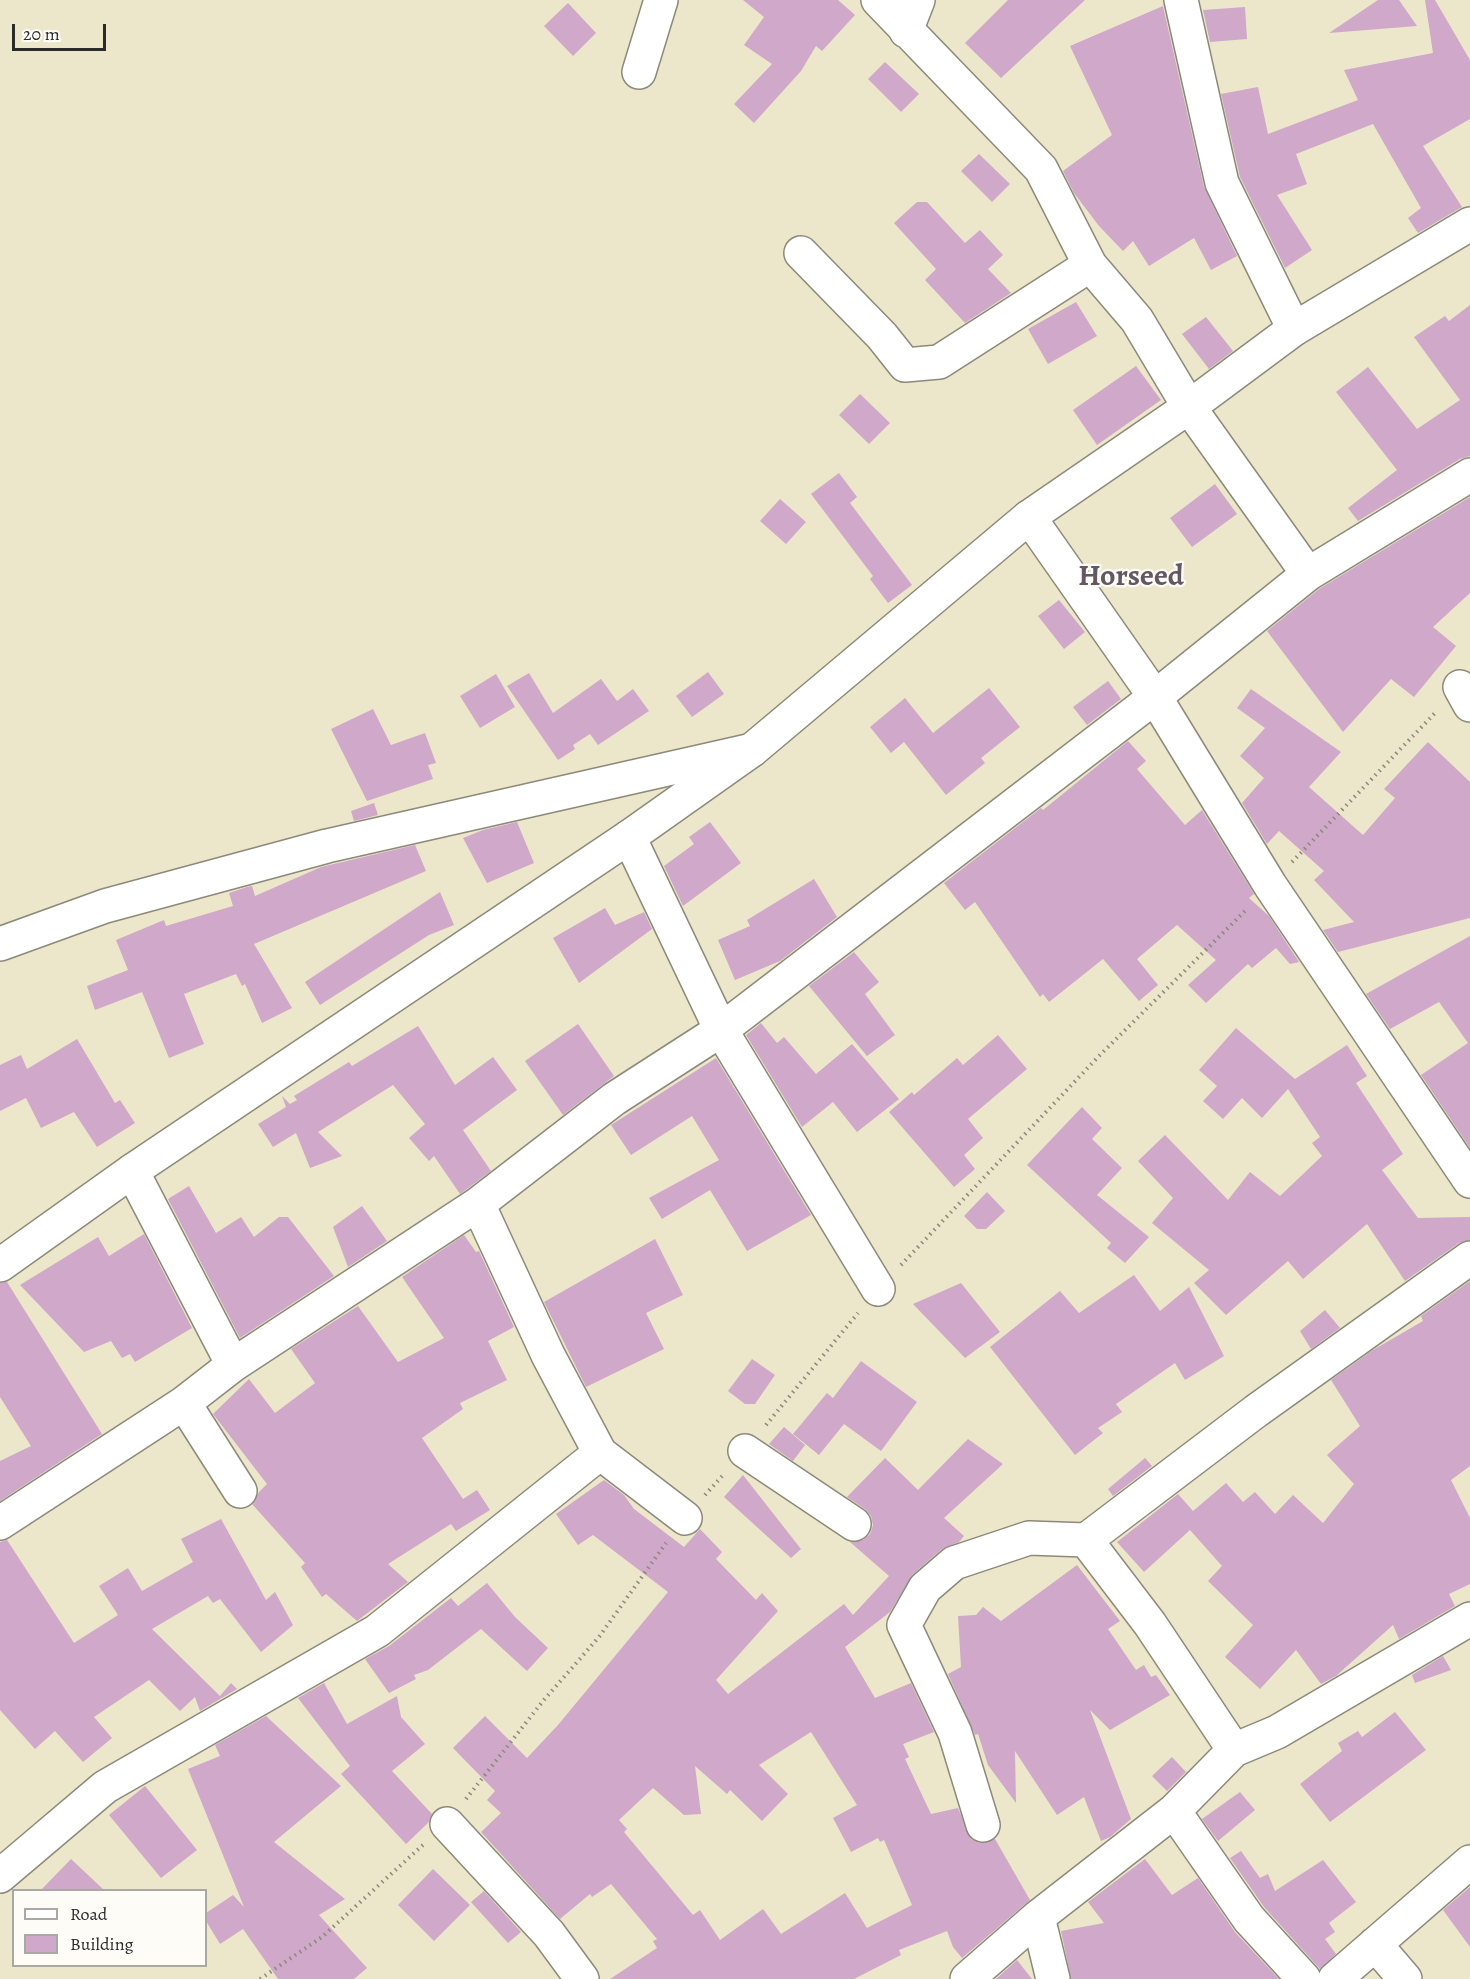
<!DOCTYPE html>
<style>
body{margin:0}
#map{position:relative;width:1470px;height:1979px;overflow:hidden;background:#ece7ca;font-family:Alegreya,serif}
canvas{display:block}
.legend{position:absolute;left:12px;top:1889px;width:195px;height:78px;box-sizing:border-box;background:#fdfcf7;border:2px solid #a9a8a5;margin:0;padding:8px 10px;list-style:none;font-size:18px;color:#2b2b2b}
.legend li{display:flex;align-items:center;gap:12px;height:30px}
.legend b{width:30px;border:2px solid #a9a8a5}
.scale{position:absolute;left:12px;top:24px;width:94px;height:27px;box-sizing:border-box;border:3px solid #2b2b2b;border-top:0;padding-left:8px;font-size:18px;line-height:21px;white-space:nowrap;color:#2b2b2b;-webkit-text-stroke:4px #fdfcf7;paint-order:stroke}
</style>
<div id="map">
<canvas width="1470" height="1979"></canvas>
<ul class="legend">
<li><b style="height:8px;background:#fff"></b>Road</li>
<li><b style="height:16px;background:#cfa8ca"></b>Building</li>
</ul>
<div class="scale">20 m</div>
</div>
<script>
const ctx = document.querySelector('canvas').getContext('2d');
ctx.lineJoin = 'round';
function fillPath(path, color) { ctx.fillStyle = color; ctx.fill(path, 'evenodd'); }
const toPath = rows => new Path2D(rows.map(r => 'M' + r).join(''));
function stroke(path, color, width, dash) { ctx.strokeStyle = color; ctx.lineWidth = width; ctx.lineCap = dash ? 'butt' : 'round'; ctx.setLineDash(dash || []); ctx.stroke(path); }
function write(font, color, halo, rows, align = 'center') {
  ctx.font = font + ' Alegreya,serif'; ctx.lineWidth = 4.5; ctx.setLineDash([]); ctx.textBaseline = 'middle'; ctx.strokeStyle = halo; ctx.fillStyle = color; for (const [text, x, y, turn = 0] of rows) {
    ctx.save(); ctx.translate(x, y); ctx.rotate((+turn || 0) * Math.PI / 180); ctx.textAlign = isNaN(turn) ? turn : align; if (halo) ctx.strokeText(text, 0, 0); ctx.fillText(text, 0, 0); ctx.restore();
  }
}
fillPath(toPath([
 [743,0,838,0,855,15,822,51,816,46,801,71,754,123,734,104,772,64,744,45,764,17],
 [1008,0,1085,0,1001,78,965,43],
 [1378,0,1399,0,1417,26,1329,33],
 [1425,0,1435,0,1470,60,1470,119,1423,146,1462,207,1418,233,1408,218,1421,208,1373,124,1296,154,1307,184,1277,195,1312,250,1285,268,1240,177,1221,94,1258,87,1268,134,1358,100,1344,70,1433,53],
 [568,3,596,33,573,56,544,26],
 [1163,6,1204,187,1237,256,1211,270,1194,238,1149,266,1133,241,1123,251,1099,226,1074,193,1063,171,1112,135,1070,46],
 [1245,7,1247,39,1210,42,1203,10],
 [885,62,919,94,901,112,868,79],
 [979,154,1010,184,992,202,961,171],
 [917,202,927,202,965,243,980,230,1003,255,988,269,1011,293,965,323,925,280,936,269,894,223],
 [1076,302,1097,336,1048,364,1028,329],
 [1470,305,1470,456,1460,459,1358,521,1348,508,1397,470,1336,392,1368,367,1417,429,1460,400,1414,337,1445,316,1449,321],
 [1206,317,1233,351,1209,369,1182,334],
 [1136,366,1161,400,1097,445,1073,410],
 [860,394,890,423,869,444,839,415],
 [839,473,857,497,850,503,912,585,888,603,870,579,873,576,811,494],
 [1215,484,1237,514,1192,547,1170,518],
 [1470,497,1470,593,1433,627,1456,646,1414,697,1391,679,1343,732,1267,631,1319,589],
 [780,499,806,522,786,544,760,521],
 [1059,600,1085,632,1064,649,1038,616],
 [708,672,724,694,692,717,676,696],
 [529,673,553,713,601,679,617,701,633,689,649,711,598,745,590,734,573,745,575,749,558,760,507,686],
 [496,674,515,707,480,728,460,696],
 [1108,681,1121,699,1087,725,1073,707],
 [989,688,1020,727,981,758,985,763,946,795,904,742,891,753,870,727,905,698,933,733],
 [1251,689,1341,752,1309,787,1363,835,1395,798,1384,789,1428,742,1470,782,1470,918,1338,952,1323,930,1354,922,1314,880,1324,871,1279,831,1267,844,1242,803,1264,778,1240,756,1265,728,1237,708],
 [373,709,391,745,425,733,436,763,428,765,433,779,367,801,331,729],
 [1128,741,1146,761,1137,769,1185,825,1202,810,1254,894,1249,898,1269,916,1299,962,1290,964,1276,948,1252,968,1248,964,1206,1003,1188,985,1216,960,1177,925,1137,959,1158,985,1139,1001,1103,959,1049,1002,1043,994,1040,997,975,902,965,910,944,883,1041,808,1043,810],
 [374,803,378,815,354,821,351,811],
 [517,822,534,863,487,883,463,838,483,830],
 [710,822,741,863,683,906,664,866,694,844,689,837],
 [415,845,426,871,254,944,292,1008,262,1023,245,984,242,986,236,974,184,994,204,1044,169,1058,142,992,95,1010,87,986,128,970,116,940,164,920,166,926,233,906,229,893,247,887,252,886,255,896,321,867],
 [814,879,837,917,780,961,735,980,718,940,750,926,747,920],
 [440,892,454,925,429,935,320,1005,305,982],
 [605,908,615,925,644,912,652,929,579,983,553,938],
 [1470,936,1470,1148,1421,1075,1468,1043,1439,1002,1390,1029,1366,994],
 [854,952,879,982,865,994,895,1035,867,1056,809,986],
 [761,1023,777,1043,784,1037,816,1074,852,1044,899,1099,857,1132,833,1102,802,1127,746,1035],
 [578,1024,614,1076,563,1115,525,1061],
 [418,1026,455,1085,493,1057,517,1090,463,1130,491,1171,460,1194,434,1156,429,1161,409,1138,425,1124,393,1085,318,1132,342,1156,310,1168,296,1133,273,1147,258,1124,286,1107,282,1096,290,1104,297,1100,294,1096,349,1062,352,1066],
 [1236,1028,1295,1079,1347,1045,1367,1076,1356,1083,1403,1154,1382,1170,1418,1218,1470,1217,1470,1240,1459,1243,1405,1281,1367,1224,1303,1279,1288,1261,1226,1315,1194,1283,1209,1270,1152,1223,1173,1198,1138,1161,1165,1135,1228,1200,1250,1172,1280,1196,1322,1156,1312,1143,1320,1137,1288,1089,1262,1118,1242,1098,1223,1119,1203,1101,1217,1086,1199,1070],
 [998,1035,1027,1069,968,1119,983,1138,964,1155,975,1169,954,1187,889,1112,912,1092,914,1095,957,1058,963,1065],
 [77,1039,115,1103,120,1100,135,1123,97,1147,74,1112,41,1128,26,1098,0,1111,0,1065,21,1055,27,1069],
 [716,1058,811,1215,747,1251,710,1190,662,1219,649,1198,719,1160,692,1116,631,1155,611,1125],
 [1082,1107,1102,1128,1092,1139,1122,1168,1097,1195,1149,1237,1125,1263,1107,1248,1111,1243,1027,1165],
 [189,1186,216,1233,241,1217,254,1237,279,1217,288,1217,334,1276,240,1338,168,1199],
 [987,1192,1005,1211,986,1229,977,1229,964,1216],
 [362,1206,387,1241,348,1267,333,1227],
 [144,1234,192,1328,135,1362,130,1354,122,1358,111,1341,84,1352,20,1285,98,1237,109,1256],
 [464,1235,476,1252,479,1251,514,1327,488,1341,507,1380,460,1403,463,1409,422,1438,463,1499,477,1490,490,1510,456,1531,451,1524,388,1564,408,1582,357,1621,326,1594,322,1597,301,1567,305,1563,252,1504,259,1492,267,1484,213,1414,249,1379,275,1413,315,1383,291,1349,358,1306,398,1362,444,1338,402,1277],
 [655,1239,683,1295,646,1313,664,1349,586,1387,544,1302],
 [1134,1275,1160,1311,1189,1287,1224,1356,1185,1380,1175,1363,1116,1404,1122,1412,1098,1428,1103,1433,1075,1455,990,1347,1060,1291,1079,1313],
 [1470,1281,1470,1466,1451,1480,1470,1518,1470,1584,1449,1594,1455,1606,1399,1639,1393,1625,1336,1676,1321,1684,1296,1650,1260,1689,1225,1657,1253,1625,1208,1581,1222,1566,1190,1530,1144,1572,1117,1542,1178,1494,1193,1511,1226,1483,1243,1502,1255,1492,1275,1514,1293,1495,1323,1523,1354,1484,1327,1455,1360,1426,1331,1380,1373,1350,1423,1321,1421,1316],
 [7,1282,102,1434,0,1501,0,1461,31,1446,0,1397,0,1283],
 [961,1283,1000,1332,965,1358,913,1304],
 [1325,1310,1340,1328,1311,1349,1300,1331],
 [752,1359,775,1375,755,1404,745,1404,728,1391],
 [861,1361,917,1402,881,1451,844,1424,819,1455,793,1434,827,1393,833,1398],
 [784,1427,805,1445,793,1461,769,1444],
 [968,1439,1003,1464,944,1518,964,1536,959,1542,942,1549,913,1574,890,1612,845,1647,875,1698,911,1683,934,1732,903,1744,909,1757,905,1759,931,1814,958,1808,971,1839,979,1843,995,1839,1030,1900,962,1958,953,1947,947,1931,899,1950,901,1955,854,1979,610,1979,657,1948,653,1941,657,1939,611,1884,592,1897,590,1894,560,1919,481,1832,501,1813,487,1800,495,1791,453,1748,485,1716,527,1758,558,1725,668,1592,593,1535,578,1545,556,1514,604,1480,624,1495,634,1509,684,1547,700,1529,722,1552,716,1559,756,1600,762,1593,778,1611,716,1680,728,1694,844,1604,853,1615,889,1576,850,1542,863,1540,870,1534,873,1525,871,1516,865,1509,847,1497,885,1458,918,1490],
 [811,1732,857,1805,833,1818,851,1852,878,1838,880,1842,884,1840,912,1905,867,1928,845,1893,781,1934,763,1909,720,1940,700,1910,693,1915,624,1832,627,1829,619,1820,653,1788,684,1815,701,1814,695,1766,727,1794,730,1790,762,1821,788,1794,759,1765],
 [1145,1458,1152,1466,1113,1496,1108,1489],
 [743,1475,801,1549,791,1558,724,1497],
 [221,1519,266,1600,275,1592,293,1625,261,1652,220,1599,213,1603,208,1596,152,1629,220,1696,231,1683,237,1689,200,1711,195,1697,180,1711,149,1680,94,1717,112,1738,83,1762,55,1731,35,1749,0,1710,0,1542,7,1540,74,1643,118,1615,99,1586,128,1568,142,1591,193,1562,181,1539],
 [1077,1565,1120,1621,1108,1629,1136,1670,1144,1665,1151,1677,1156,1675,1170,1695,1110,1730,1090,1710,1131,1819,1110,1837,1101,1841,1084,1797,1057,1815,1015,1751,1016,1803,988,1765,978,1734,975,1735,948,1674,961,1667,958,1616,976,1615,983,1607,1001,1621],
 [487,1583,515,1617,548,1648,527,1671,481,1629,428,1670,414,1675,416,1679,389,1693,365,1659,389,1646,451,1598,458,1606],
 [1443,1656,1451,1670,1415,1683,1412,1675],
 [324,1683,347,1724,397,1696,401,1717,425,1744,392,1771,432,1814,429,1822,406,1844,341,1774,350,1766,298,1698],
 [1395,1712,1426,1750,1330,1822,1300,1784,1342,1751,1338,1743,1358,1731,1362,1737],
 [266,1716,341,1786,274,1842,345,1899,319,1915,367,1968,354,1979,278,1979,243,1929,220,1944,206,1921,206,1913,233,1895,244,1907,188,1769,220,1756,215,1745],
 [1172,1757,1186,1772,1167,1791,1152,1776],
 [145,1786,197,1850,161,1878,109,1815],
 [1240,1792,1255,1810,1218,1841,1202,1819],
 [1241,1851,1260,1878,1268,1874,1275,1891,1323,1860,1356,1902,1329,1923,1335,1932,1325,1939,1336,1954,1320,1969,1264,1907,1230,1858],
 [71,1859,104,1890,41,1890],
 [1145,1859,1172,1895,1198,1878,1235,1932,1279,1979,1071,1979,1061,1931,1104,1923,1088,1902],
 [433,1869,470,1905,434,1941,398,1905],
 [1470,1887,1470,1947,1443,1910],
 [484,1891,521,1932,508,1943,471,1902],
 [1017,1960,1032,1979,996,1979]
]), '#cfa8ca');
const street = toPath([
 [878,0,1041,169,1090,265,1137,320,1189,407,1308,574],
 [1181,0,1222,183,1294,329],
 [906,31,918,0],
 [639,72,661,0],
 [801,253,882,336,905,365,939,362,1090,265],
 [1029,517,1155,697,1270,885,1470,1181],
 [1460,687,1470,705],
 [629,837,721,1030,878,1289],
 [0,944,105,906,327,846,752,750],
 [132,1171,233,1365],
 [478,1204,548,1355,600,1453,685,1518],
 [184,1403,240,1491],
 [745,1451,854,1524],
 [0,1523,184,1403,233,1365,478,1204,614,1099,721,1030,1155,697,1308,574,1470,475],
 [1086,1540,1150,1624,1234,1750],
 [1174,1811,1249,1919,1304,1979],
 [447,1824,549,1934,582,1979],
 [983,1825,955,1733,904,1625,925,1588,954,1563,1029,1538,1086,1540,1256,1411,1470,1258],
 [0,1876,105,1787,377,1631,600,1453],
 [1038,1917,1053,1979],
 [1375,1944,1405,1979],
 [967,1979,1038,1917,1174,1811,1234,1750,1277,1732,1470,1619],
 [1335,1979,1470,1862]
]);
const secondary = toPath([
 [0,1265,132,1171,629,837,752,750,1029,517,1189,407,1294,329,1470,224]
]);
stroke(street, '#8c897a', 36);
stroke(secondary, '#8c897a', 36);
stroke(toPath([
 [1292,862,1436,712],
 [901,1265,1099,1056,1247,909],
 [766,1425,858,1313],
 [705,1495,724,1474],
 [466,1799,543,1701,599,1637,666,1543],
 [260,1979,322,1937,424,1844]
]), '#8c897a', 4, [1.5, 4.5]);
stroke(street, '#fff', 33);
stroke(secondary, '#fff', 33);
write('bold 30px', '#645763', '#fdfcf7', [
 ["Horseed",1131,578]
]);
</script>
